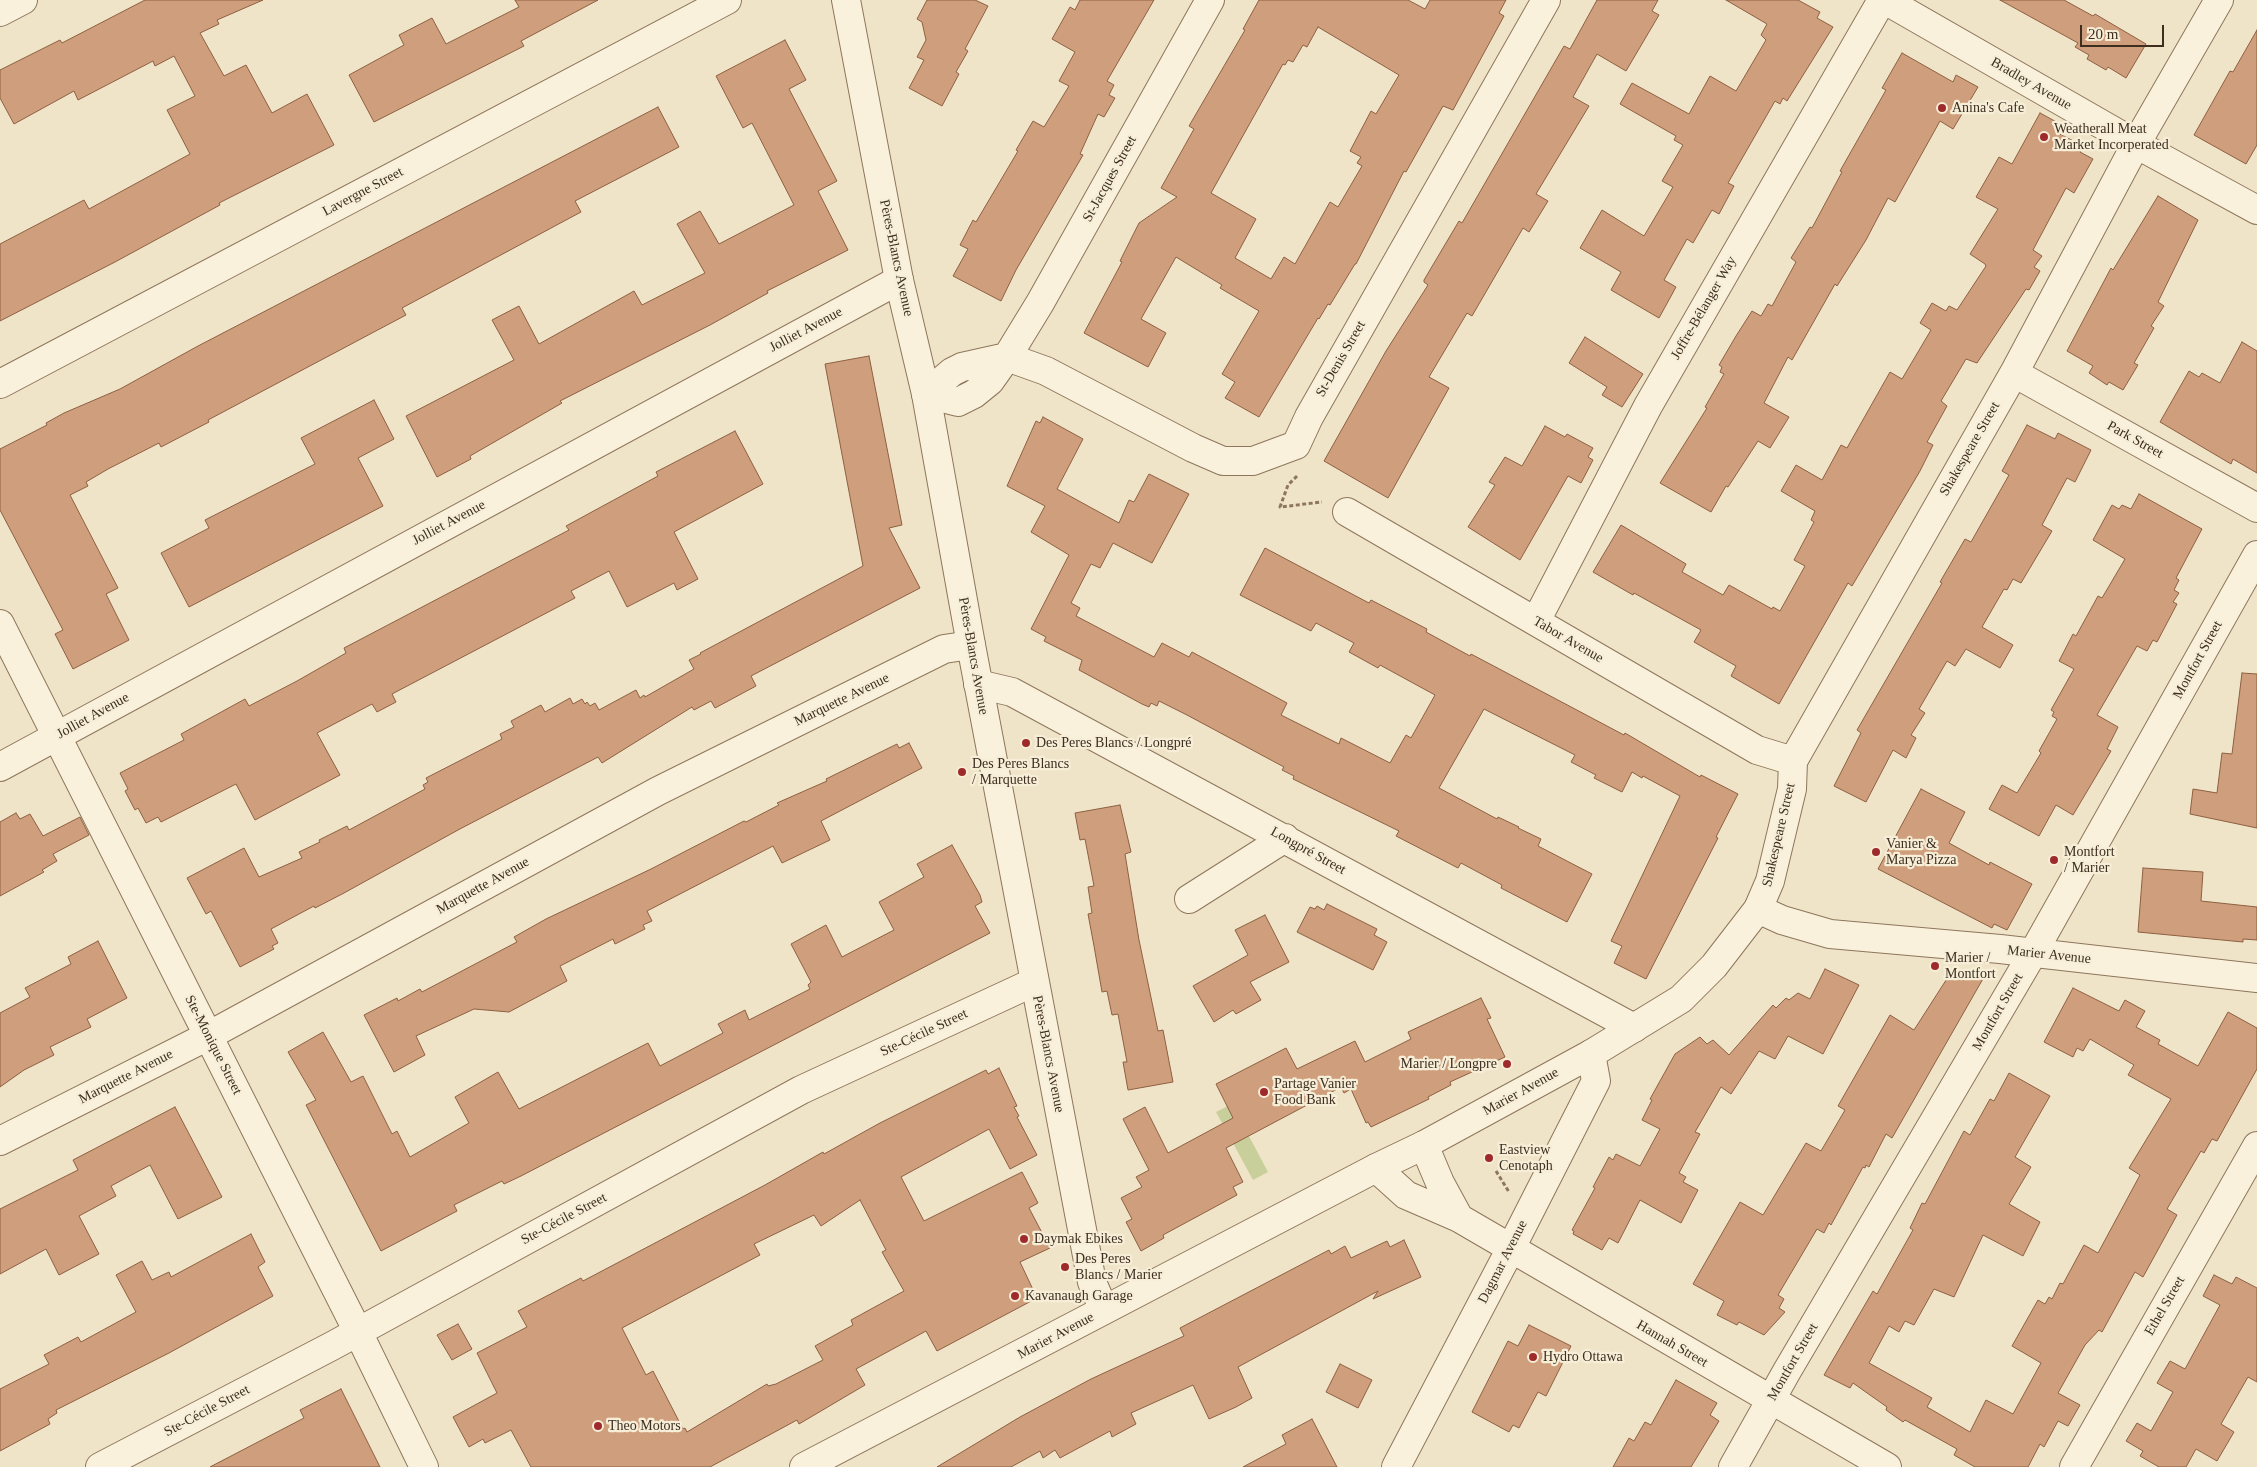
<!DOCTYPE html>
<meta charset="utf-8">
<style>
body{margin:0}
#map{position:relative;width:2257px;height:1467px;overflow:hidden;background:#f0e4c8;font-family:Georgia,serif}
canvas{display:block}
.scale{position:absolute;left:2080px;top:25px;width:84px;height:22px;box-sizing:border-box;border:2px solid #3d2e20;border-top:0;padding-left:6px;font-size:15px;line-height:18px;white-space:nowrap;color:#3d2e20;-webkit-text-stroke:4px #f7eed8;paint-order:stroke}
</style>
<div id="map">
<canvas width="2257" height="1467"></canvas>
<div class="scale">20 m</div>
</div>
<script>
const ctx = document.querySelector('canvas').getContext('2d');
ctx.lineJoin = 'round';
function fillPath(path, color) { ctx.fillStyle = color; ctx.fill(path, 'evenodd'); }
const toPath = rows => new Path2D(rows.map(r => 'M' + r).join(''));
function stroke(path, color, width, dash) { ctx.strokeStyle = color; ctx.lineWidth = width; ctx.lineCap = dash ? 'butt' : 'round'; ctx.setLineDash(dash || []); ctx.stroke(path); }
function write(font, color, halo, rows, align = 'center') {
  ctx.font = font + ' Georgia,serif'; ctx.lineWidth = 4.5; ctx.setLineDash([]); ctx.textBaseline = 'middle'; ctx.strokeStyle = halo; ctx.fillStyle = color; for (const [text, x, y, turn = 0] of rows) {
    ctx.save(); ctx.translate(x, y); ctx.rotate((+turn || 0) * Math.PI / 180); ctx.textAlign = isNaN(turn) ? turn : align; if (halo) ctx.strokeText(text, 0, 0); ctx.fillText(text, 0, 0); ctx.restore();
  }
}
fillPath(toPath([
 [1232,1104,1268,1172,1253,1180,1216,1112]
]), '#c9cf9b');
const building = toPath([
 [145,0,263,0,217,20,219,24,200,33,224,76,246,65,272,113,307,94,334,145,219,203,220,205,115,262,0,321,0,244,84,200,89,209,190,154,167,110,195,96,174,56,155,66,153,61,78,100,74,91,14,124,0,98,0,70,60,40,62,43,145,0],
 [515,0,598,0,521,41,524,46,374,122,349,75,404,45,399,35,432,18,446,44,519,7,515,0],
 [927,0,975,0,988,6,965,49,968,51,956,72,959,74,942,106,909,88,924,60,917,57,926,40,922,22,917,19,927,0],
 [1080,0,1154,0,1107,81,1114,85,1109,95,1115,98,1104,117,1098,114,1080,154,1083,155,1016,270,1001,301,953,276,968,249,960,245,973,220,976,222,1018,151,1016,150,1033,121,1044,127,1069,86,1059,81,1075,52,1052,39,1070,7,1075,10,1080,0],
 [1259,0,1408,0,1425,9,1430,0,1506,0,1499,13,1504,16,1453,110,1443,106,1406,172,1404,171,1356,264,1355,264,1330,305,1328,304,1319,319,1318,318,1259,417,1225,398,1235,382,1222,374,1259,311,1220,288,1222,285,1176,257,1141,319,1166,333,1148,367,1084,333,1122,262,1120,261,1139,223,1177,197,1161,188,1194,129,1189,126,1245,30,1243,29,1259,0],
 [1318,27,1399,75,1376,114,1371,111,1350,151,1361,157,1357,163,1362,166,1338,207,1330,202,1295,264,1284,257,1271,279,1235,258,1256,219,1211,193,1283,64,1285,65,1288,60,1293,62,1303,45,1307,47,1318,27],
 [1597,0,1658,0,1652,11,1659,15,1626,71,1597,54,1573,97,1589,106,1536,194,1548,201,1529,232,1523,228,1472,316,1467,313,1429,377,1449,388,1388,498,1324,461,1386,351,1428,285,1424,282,1424,280,1459,221,1462,223,1564,46,1570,49,1597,0],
 [1726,0,1798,0,1820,12,1817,18,1833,27,1787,101,1783,98,1780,104,1775,101,1728,183,1734,186,1719,214,1712,210,1693,243,1687,239,1664,280,1676,287,1659,318,1611,290,1621,272,1580,248,1602,210,1644,236,1673,187,1662,181,1683,145,1674,140,1676,136,1620,104,1632,83,1689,114,1710,76,1736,91,1766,40,1761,35,1767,24,1726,0],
 [2000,0,2064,0,2093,16,2095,14,2146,44,2126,78,2108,67,2106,70,2087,59,2089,55,2075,47,2078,43,2000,0],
 [2257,30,2257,145,2246,164,2194,135,2230,71,2233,72,2257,30],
 [785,40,806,80,789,89,837,181,818,191,848,250,767,291,768,293,710,325,560,401,562,403,470,456,471,459,437,477,406,416,514,360,492,320,519,306,539,344,634,291,642,305,705,273,677,224,700,211,719,244,794,205,752,123,743,128,716,76,785,40],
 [1902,53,1953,82,1956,75,1978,87,1953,129,1940,121,1895,202,1888,198,1866,240,1837,286,1835,284,1792,360,1788,357,1764,403,1789,417,1770,448,1758,441,1728,487,1726,486,1711,512,1660,483,1707,408,1705,407,1724,374,1720,372,1722,367,1719,365,1736,336,1752,311,1761,316,1768,304,1772,306,1796,262,1791,258,1810,227,1812,228,1842,172,1840,171,1886,90,1882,88,1902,53],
 [658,107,679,147,575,201,581,212,402,308,406,315,208,420,209,422,161,447,159,443,108,469,86,482,88,486,70,495,118,588,106,594,129,640,73,669,55,634,63,630,0,510,0,449,47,425,46,423,64,413,120,389,198,346,658,107],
 [2040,113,2062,125,2058,133,2083,146,2080,152,2093,159,2074,193,2066,188,2033,250,2042,256,2034,267,2040,271,2029,290,2026,289,1977,363,1966,359,1941,401,1947,406,1927,442,1933,445,1920,471,1852,586,1848,583,1779,704,1731,676,1736,666,1694,642,1701,630,1634,593,1633,595,1593,572,1621,525,1686,564,1682,572,1723,595,1729,585,1772,609,1773,607,1780,611,1805,566,1794,560,1814,522,1811,520,1815,511,1781,491,1796,465,1822,480,1841,445,1847,448,1890,372,1902,379,1931,330,1920,323,1932,303,1946,311,1949,306,1957,310,1986,266,1985,264,1970,254,1998,209,1976,197,1999,157,2012,164,2040,113],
 [2158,196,2198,220,2158,302,2164,306,2151,326,2154,328,2134,363,2138,365,2123,390,2109,382,2107,385,2089,373,2093,366,2067,351,2111,268,2113,270,2158,196],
 [1585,337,1643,374,1622,407,1602,395,1607,387,1569,363,1585,337],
 [2242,342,2257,351,2257,473,2233,459,2231,464,2160,422,2189,371,2199,377,2202,373,2220,383,2242,342],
 [869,356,902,525,889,528,920,588,751,676,756,686,715,708,711,701,694,710,692,707,602,763,598,757,458,830,344,893,315,908,314,906,271,929,278,943,272,946,274,949,240,967,211,911,206,914,187,878,244,848,259,877,302,858,299,852,320,842,319,840,347,826,349,830,425,789,423,785,428,782,426,778,502,739,500,734,514,727,511,721,541,705,545,712,570,698,573,704,582,699,585,704,587,702,590,706,595,703,599,710,636,690,640,698,644,695,645,697,694,669,689,660,701,654,700,653,863,566,825,364,869,356],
 [374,400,394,439,358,458,383,506,189,607,161,553,209,528,205,520,315,464,301,438,374,400],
 [1043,417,1083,439,1057,489,1119,523,1129,500,1134,502,1149,474,1189,494,1152,563,1113,543,1100,568,1091,564,1071,603,1080,608,1076,616,1154,657,1162,643,1189,657,1192,652,1287,703,1281,715,1339,744,1341,738,1390,763,1406,735,1411,738,1435,695,1380,665,1378,668,1349,652,1354,643,1316,623,1311,631,1240,595,1265,548,1369,603,1371,600,1427,629,1426,632,1470,656,1471,654,1624,735,1625,733,1700,777,1701,775,1738,794,1716,837,1718,838,1646,979,1614,963,1622,946,1611,941,1680,796,1643,776,1642,778,1632,772,1622,792,1594,778,1596,775,1571,762,1575,755,1484,709,1439,788,1497,819,1498,817,1519,827,1518,828,1541,839,1538,846,1592,874,1567,922,1501,888,1502,885,1461,863,1458,868,1396,836,1399,831,1293,779,1294,776,1282,770,1284,767,1187,715,1159,701,1157,706,1151,703,1149,707,1142,704,1079,670,1082,660,1044,641,1046,637,1031,629,1069,555,1031,532,1045,506,1007,486,1036,421,1040,423,1043,417],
 [2027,425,2055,439,2058,433,2091,450,2075,482,2067,478,2042,525,2052,531,2021,583,2013,579,2007,590,2004,589,1982,627,2013,645,2000,668,1966,649,1955,666,1947,661,1919,709,1925,713,1911,735,1916,738,1906,758,1893,750,1866,802,1834,786,1861,733,1857,730,1942,583,1940,582,1965,539,1971,542,2009,475,2002,471,2027,425],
 [1545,426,1565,437,1567,434,1593,448,1588,457,1593,460,1581,483,1568,476,1520,560,1468,527,1495,485,1489,482,1505,457,1522,466,1545,426],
 [735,431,763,484,674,532,698,579,677,590,674,583,627,607,609,571,571,591,575,598,392,694,396,702,377,712,372,704,317,733,340,775,255,820,236,784,161,822,158,817,146,823,138,808,135,810,125,791,128,789,120,773,184,740,181,734,245,699,249,706,297,681,346,653,344,648,569,530,566,526,658,476,656,472,735,431],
 [2139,494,2202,529,2176,578,2179,580,2174,590,2179,593,2173,602,2177,604,2157,642,2153,640,2147,651,2137,646,2097,715,2118,727,2107,749,2111,751,2073,815,2056,805,2039,836,1989,809,2002,785,2017,793,2041,753,2039,751,2057,719,2052,716,2054,712,2051,710,2074,669,2059,661,2073,634,2076,636,2098,596,2102,598,2125,559,2093,540,2112,505,2119,509,2122,505,2131,509,2139,494],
 [2242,673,2257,674,2257,828,2190,814,2193,789,2217,793,2222,753,2232,754,2242,673],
 [909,743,922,768,821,821,830,840,782,863,773,846,647,911,652,921,643,925,645,929,615,944,613,939,560,966,567,981,509,1012,474,1009,416,1036,425,1055,394,1072,364,1015,397,998,398,1001,420,989,422,992,517,942,514,937,546,919,651,869,744,821,746,822,779,805,777,803,827,781,826,779,897,744,899,748,909,743],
 [1921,789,1965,812,1949,843,1989,865,1990,862,2032,884,2007,930,1994,924,1992,928,1878,869,1921,789],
 [1120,805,1131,852,1125,854,1139,940,1158,1031,1163,1030,1173,1082,1128,1090,1123,1062,1127,1062,1118,1014,1112,1015,1107,991,1102,992,1094,946,1088,914,1092,913,1088,887,1094,886,1085,839,1080,840,1075,813,1120,805],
 [16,813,20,819,30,814,43,836,80,817,89,835,53,854,57,861,42,870,44,872,0,896,0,822,16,813],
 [952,845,980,895,982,902,975,906,990,933,521,1176,504,1184,502,1181,454,1205,457,1211,381,1251,306,1105,316,1100,288,1052,323,1032,351,1082,363,1076,392,1134,397,1131,410,1157,469,1123,455,1097,498,1072,519,1109,648,1043,660,1066,723,1033,718,1024,745,1010,749,1020,810,989,808,985,811,982,791,944,826,925,842,957,894,930,879,902,924,877,917,864,952,845],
 [2143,868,2203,872,2201,901,2257,907,2257,940,2243,939,2243,942,2138,932,2143,868],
 [1327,904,1377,929,1374,935,1387,942,1373,970,1297,932,1310,907,1315,909,1317,906,1324,910,1327,904],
 [1265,915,1289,962,1250,982,1261,1000,1236,1014,1233,1010,1214,1022,1193,986,1248,955,1235,930,1265,915],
 [98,941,127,998,87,1019,91,1027,50,1047,54,1055,24,1070,0,1087,0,1013,30,997,25,988,71,964,68,957,98,941],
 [1825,969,1859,985,1823,1054,1788,1036,1775,1059,1759,1051,1731,1094,1721,1087,1695,1132,1700,1134,1679,1173,1686,1177,1683,1182,1698,1190,1681,1223,1640,1200,1618,1243,1609,1238,1602,1250,1573,1234,1574,1231,1572,1230,1595,1188,1593,1187,1609,1157,1613,1160,1616,1154,1640,1166,1660,1129,1642,1120,1652,1100,1650,1099,1675,1054,1700,1037,1707,1044,1713,1040,1729,1055,1773,1005,1776,1008,1786,998,1789,1000,1798,993,1810,999,1825,969],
 [1950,974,1984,977,1892,1138,1886,1134,1869,1167,1866,1165,1865,1168,1863,1167,1831,1225,1829,1223,1824,1233,1817,1229,1778,1295,1784,1299,1779,1308,1785,1312,1764,1335,1739,1322,1737,1325,1717,1315,1724,1301,1693,1284,1740,1202,1763,1215,1806,1143,1821,1151,1845,1110,1838,1106,1890,1015,1914,1030,1950,974],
 [2073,988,2119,1011,2125,1000,2145,1011,2136,1027,2160,1040,2158,1044,2198,1066,2228,1012,2257,1028,2257,1069,2217,1141,2212,1139,2204,1153,2201,1151,2167,1209,2177,1215,2143,1277,2135,1272,2102,1332,2099,1330,2085,1345,2058,1393,2080,1405,2068,1426,2058,1421,2044,1447,2040,1444,2028,1467,1975,1467,1954,1455,1957,1449,1905,1420,1903,1422,1886,1410,1887,1407,1853,1383,1850,1388,1824,1375,1873,1291,1877,1294,1913,1230,1910,1228,1922,1203,1925,1204,1964,1131,1970,1135,1990,1099,1994,1101,2009,1073,2050,1096,2015,1157,2031,1167,2009,1204,2040,1222,2023,1256,1983,1235,1954,1297,1934,1289,1914,1325,1905,1321,1899,1332,1889,1326,1869,1363,1932,1398,1927,1407,1970,1432,1986,1400,2013,1414,2041,1363,2012,1346,2038,1300,2045,1304,2049,1297,2052,1299,2060,1283,2063,1284,2084,1245,2098,1253,2140,1175,2129,1168,2171,1099,2128,1075,2134,1065,2090,1039,2083,1051,2077,1048,2073,1057,2044,1042,2073,988],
 [1481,998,1491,1018,1487,1019,1505,1057,1450,1082,1451,1085,1428,1097,1429,1099,1371,1127,1368,1122,1366,1123,1351,1089,1344,1093,1341,1087,1226,1148,1243,1182,1233,1187,1237,1195,1163,1235,1164,1238,1141,1251,1126,1222,1132,1219,1121,1198,1142,1187,1136,1177,1149,1170,1123,1119,1145,1107,1168,1153,1233,1118,1216,1084,1286,1048,1297,1069,1355,1041,1365,1062,1411,1039,1408,1032,1481,998],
 [999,1068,1017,1106,1014,1107,1019,1116,1017,1117,1037,1155,1010,1169,989,1129,901,1177,924,1221,1022,1172,1038,1203,1029,1208,1050,1248,1020,1262,1037,1298,937,1351,926,1331,856,1369,865,1385,799,1424,797,1420,710,1467,531,1467,511,1430,485,1443,483,1439,469,1447,453,1417,497,1393,477,1353,527,1327,518,1311,581,1278,583,1281,765,1185,823,1152,824,1154,880,1123,986,1070,988,1074,999,1068],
 [860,1200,886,1250,882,1252,904,1291,851,1320,853,1325,815,1346,823,1360,776,1384,768,1386,767,1384,687,1432,685,1428,683,1429,653,1371,646,1375,622,1328,760,1255,754,1244,814,1215,821,1226,860,1200],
 [175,1107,222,1197,178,1219,150,1165,111,1186,116,1196,79,1216,99,1254,59,1275,46,1249,0,1274,0,1209,78,1170,73,1160,175,1107],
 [251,1234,265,1262,258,1267,273,1296,169,1353,56,1410,57,1413,48,1419,50,1424,0,1451,0,1389,49,1364,44,1355,78,1337,81,1342,136,1312,116,1275,142,1261,152,1280,169,1272,171,1277,251,1234],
 [1404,1240,1421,1277,1373,1299,1378,1291,1238,1367,1252,1398,1236,1407,1209,1419,1193,1385,1131,1413,1136,1424,1112,1437,1110,1431,1060,1458,1055,1450,1043,1458,1040,1451,1011,1467,937,1467,1020,1417,1091,1379,1184,1336,1180,1328,1329,1250,1331,1254,1345,1246,1351,1258,1387,1241,1390,1247,1404,1240],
 [2214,1275,2232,1284,2236,1277,2257,1288,2257,1382,2248,1377,2221,1424,2234,1432,2217,1461,2196,1449,2186,1467,2159,1467,2140,1456,2143,1451,2126,1441,2137,1423,2151,1431,2173,1392,2157,1383,2170,1361,2185,1369,2220,1305,2203,1296,2214,1275],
 [458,1324,472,1349,452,1360,437,1335,458,1324],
 [1529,1325,1571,1346,1546,1396,1538,1392,1519,1428,1513,1425,1509,1432,1472,1412,1508,1341,1518,1346,1529,1325],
 [1340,1364,1372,1380,1358,1408,1326,1392,1340,1364],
 [1676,1380,1717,1403,1710,1415,1719,1421,1691,1467,1613,1467,1629,1438,1634,1441,1645,1422,1651,1425,1676,1380],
 [341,1389,380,1467,210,1467,304,1418,300,1410,341,1389],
 [1312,1419,1337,1467,1243,1467,1286,1444,1282,1435,1312,1419]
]);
fillPath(building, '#cf9f7d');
stroke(building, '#8d5f41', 1);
const minor = toPath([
 [1885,0,2136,144,2257,210],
 [0,12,23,0],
 [1007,357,1046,371,1193,448,1223,461,1253,461,1296,445,1309,417,1546,0],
 [2014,373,2257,508],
 [0,384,727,0],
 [926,394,958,402,974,394,990,381,1007,357,1040,303,1210,0],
 [926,394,952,372,962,367,1007,357],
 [1347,512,1757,750,1793,761],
 [1536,621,1648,406,1882,0],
 [0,624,357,1330,424,1467],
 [978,684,1012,692,1634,1028],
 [0,767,899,280],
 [1189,899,1285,838],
 [1758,909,1770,881,1792,789,1793,761,2014,373,2136,144,2219,0],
 [0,1141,208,1036,658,791,944,649,971,645],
 [1424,1145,1440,1183,1459,1218],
 [1376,1168,1406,1195,1459,1218,1887,1467],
 [100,1467,332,1346,801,1090,1034,982],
 [1396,1467,1510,1250,1596,1081,1591,1054],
 [1733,1467,1787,1371,2033,953],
 [2074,1467,2257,1146]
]);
const tertiary = toPath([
 [846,0,899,280,926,394,971,645,1092,1282,1104,1310],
 [2033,953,2257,555],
 [804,1467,1376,1168,1424,1145,1591,1054,1681,999,1714,966,1758,909,1782,920,1830,934,2000,949,2257,978]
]);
stroke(minor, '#8d765c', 30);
stroke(tertiary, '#8d765c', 30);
stroke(toPath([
 [1297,476,1288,485,1280,507,1322,502],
 [1496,1171,1509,1192]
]), '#8d765c', 3, [4, 2.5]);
stroke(minor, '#faf1dc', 28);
stroke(tertiary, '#faf1dc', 28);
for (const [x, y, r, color] of [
 [1942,108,5,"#9e2a2b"],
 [2044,137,5,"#9e2a2b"],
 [1026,743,5,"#9e2a2b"],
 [962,772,5,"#9e2a2b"],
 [1876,852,5,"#9e2a2b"],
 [2054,860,5,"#9e2a2b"],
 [1935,966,5,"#9e2a2b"],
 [1507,1064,5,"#9e2a2b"],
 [1264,1092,5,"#9e2a2b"],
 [1489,1158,5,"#9e2a2b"],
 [1024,1239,5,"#9e2a2b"],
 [1065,1267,5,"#9e2a2b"],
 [1015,1296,5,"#9e2a2b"],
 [1533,1357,5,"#9e2a2b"],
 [598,1426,5,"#9e2a2b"]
]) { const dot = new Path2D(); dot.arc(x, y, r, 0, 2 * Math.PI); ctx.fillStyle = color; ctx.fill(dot); stroke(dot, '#f7eed8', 2); }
write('14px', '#3d2e20', '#f7eed8', [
 ["Bradley Avenue",2031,84,30],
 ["St-Jacques Street",1110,179,-61],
 ["Lavergne Street",363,192,-28],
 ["Pères-Blancs Avenue",896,258,78],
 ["Joffre-Bélanger Way",1704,308,-60],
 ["Jolliet Avenue",806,330,-28],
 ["St-Denis Street",1341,359,-60],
 ["Park Street",2135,440,29],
 ["Shakespeare Street",1970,449,-60],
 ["Jolliet Avenue",449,523,-28],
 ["Tabor Avenue",1568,640,30],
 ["Pères-Blancs Avenue",973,656,80],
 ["Montfort Street",2198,660,-61],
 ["Marquette Avenue",842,700,-26],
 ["Jolliet Avenue",93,716,-29],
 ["Shakespeare Street",1779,835,-77],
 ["Longpré Street",1308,851,29],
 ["Marquette Avenue",483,886,-29],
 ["Marier Avenue",2049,955,6],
 ["Montfort Street",1998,1012,-60],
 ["Ste-Cécile Street",924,1033,-25],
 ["Ste-Monique Street",213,1045,63],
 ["Pères-Blancs Avenue",1048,1054,79],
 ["Marquette Avenue",126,1077,-27],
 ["Marier Avenue",1521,1092,-29],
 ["Ste-Cécile Street",564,1219,-28],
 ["Dagmar Avenue",1503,1262,-63],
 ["Ethel Street",2165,1306,-60],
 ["Marier Avenue",1056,1336,-28],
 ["Hannah Street",1672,1344,30],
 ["Montfort Street",1793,1362,-60],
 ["Ste-Cécile Street",207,1411,-28]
]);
write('14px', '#3d2e20', '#f7eed8', [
 ["Anina's Cafe",1952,108],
 ["Weatherall Meat",2054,129],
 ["Market Incorperated",2054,145],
 ["Des Peres Blancs / Longpré",1036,743],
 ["Des Peres Blancs",972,764],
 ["/ Marquette",972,780],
 ["Vanier &",1886,844],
 ["Marya Pizza",1886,860],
 ["Montfort",2064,852],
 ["/ Marier",2064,868],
 ["Marier /",1945,958],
 ["Montfort",1945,974],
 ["Marier / Longpre",1497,1064,"right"],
 ["Partage Vanier",1274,1084],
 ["Food Bank",1274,1100],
 ["Eastview",1499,1150],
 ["Cenotaph",1499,1166],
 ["Daymak Ebikes",1034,1239],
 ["Des Peres",1075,1259],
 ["Blancs / Marier",1075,1275],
 ["Kavanaugh Garage",1025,1296],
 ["Hydro Ottawa",1543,1357],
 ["Theo Motors",608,1426]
], 'left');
</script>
